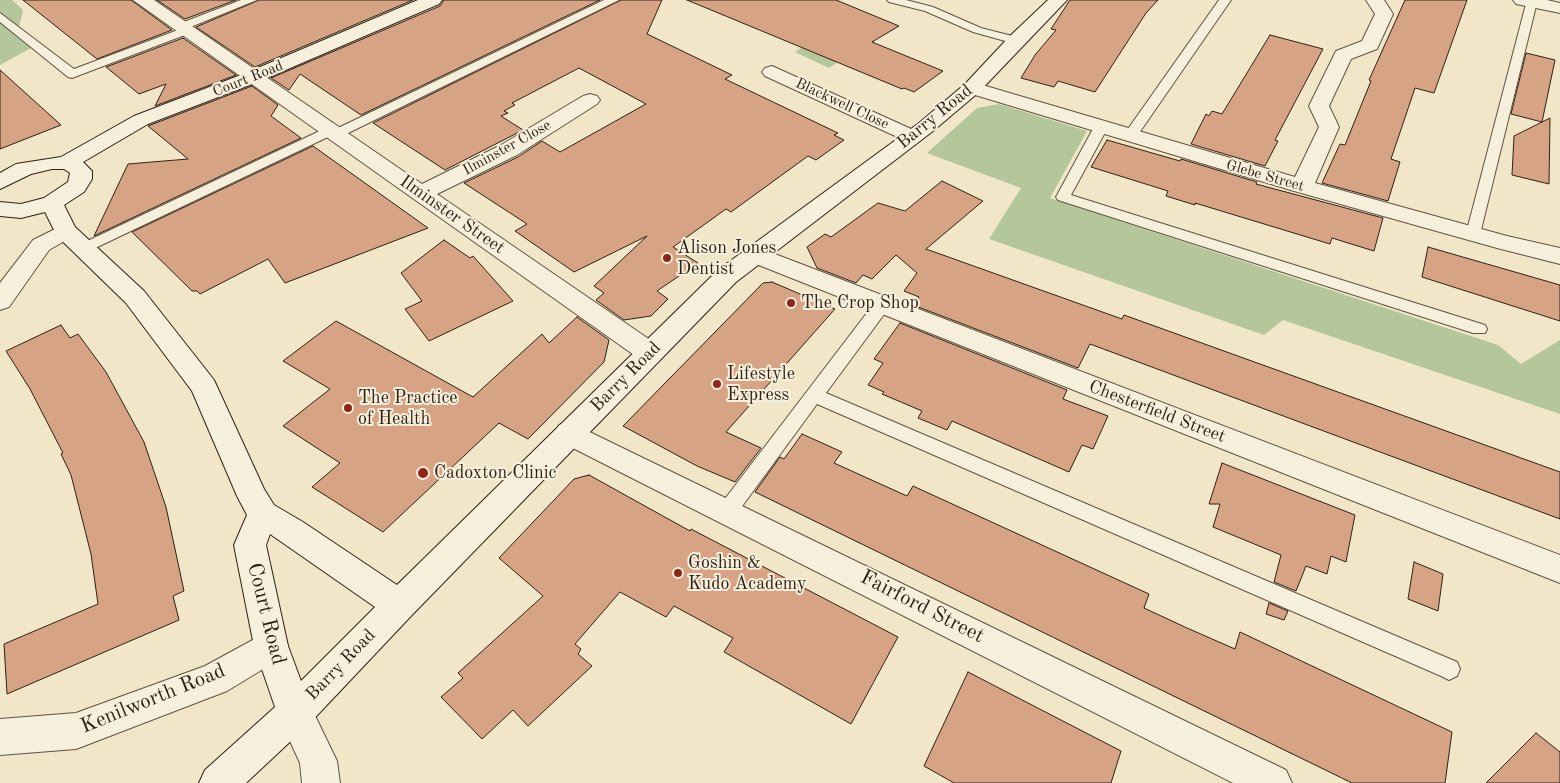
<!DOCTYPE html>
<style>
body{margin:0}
canvas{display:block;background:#f1e7c8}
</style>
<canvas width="1560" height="783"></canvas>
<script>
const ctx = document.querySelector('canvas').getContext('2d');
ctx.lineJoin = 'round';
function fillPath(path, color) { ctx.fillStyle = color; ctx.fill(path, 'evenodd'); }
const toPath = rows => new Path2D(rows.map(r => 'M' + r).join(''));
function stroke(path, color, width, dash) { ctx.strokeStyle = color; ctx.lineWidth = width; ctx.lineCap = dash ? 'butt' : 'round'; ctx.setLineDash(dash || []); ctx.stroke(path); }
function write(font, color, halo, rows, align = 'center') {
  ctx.font = font + ' "Old Standard TT",serif'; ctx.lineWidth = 4; ctx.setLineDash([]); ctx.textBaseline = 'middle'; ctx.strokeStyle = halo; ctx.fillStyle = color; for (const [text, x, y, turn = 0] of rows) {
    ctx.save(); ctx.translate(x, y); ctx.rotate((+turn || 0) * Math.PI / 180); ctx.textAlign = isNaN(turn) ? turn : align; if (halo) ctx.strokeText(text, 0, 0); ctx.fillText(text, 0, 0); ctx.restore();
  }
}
fillPath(toPath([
 [0,0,12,0,23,10,19,27,40,43,0,65],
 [807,44,854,51,829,68,795,52],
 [999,104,1087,131,1050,198,1498,345,1521,364,1560,340,1560,414,1283,320,1264,335,989,239,1021,188,927,153,977,108]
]), '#b3c79b');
const building = toPath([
 [23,0,131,0,172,30,97,59,23,0],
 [157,0,236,0,185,19,157,0],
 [259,0,413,0,255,67,196,27,259,0],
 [444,0,600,0,361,115,300,74,289,90,271,78,440,6,444,0],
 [621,0,662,0,647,34,732,75,725,79,838,133,834,135,844,140,816,160,808,156,731,212,726,209,673,247,698,263,657,291,668,299,651,316,624,320,596,300,604,293,594,286,647,236,574,272,515,231,527,224,464,183,518,157,542,141,560,152,646,104,579,68,512,103,515,105,504,111,508,113,501,116,523,130,445,170,373,123,621,0],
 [687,0,836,0,899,26,872,42,943,71,914,92,904,88,902,89,687,0],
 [1070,0,1158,0,1146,13,1095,92,1058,81,1054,87,1021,78,1035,55,1056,30,1051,29,1070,0],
 [1405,0,1467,0,1434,93,1415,88,1391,159,1400,162,1388,201,1322,183,1340,144,1345,145,1371,81,1369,80,1405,0],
 [1270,35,1323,49,1275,140,1278,141,1265,166,1191,144,1206,114,1209,116,1212,111,1222,114,1270,35],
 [183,38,236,75,155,106,166,84,139,94,106,67,183,38],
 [1526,53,1555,60,1542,122,1550,118,1549,184,1512,175,1514,136,1542,122,1511,114,1526,53],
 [0,70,61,125,0,149,0,70],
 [252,86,278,105,271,116,301,138,94,236,128,164,188,159,148,126,252,86],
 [1107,140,1180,161,1181,159,1257,182,1256,184,1383,218,1374,251,1332,238,1330,244,1195,203,1195,205,1166,196,1168,191,1091,167,1107,140],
 [313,146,428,228,285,283,268,259,200,294,197,291,192,291,132,232,313,146],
 [942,181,983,201,926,249,1122,319,1124,315,1560,472,1560,519,1090,344,1078,368,913,305,919,297,904,291,917,273,896,255,872,279,863,275,856,283,817,268,807,247,825,234,831,237,878,203,905,211,942,181],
 [444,240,470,258,473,256,513,301,429,341,405,309,422,301,401,273,444,240],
 [1428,247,1560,285,1560,321,1422,277,1428,247],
 [772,282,835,309,726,432,761,448,735,482,697,466,623,426,763,283,772,282],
 [577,317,609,340,604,362,528,439,499,423,383,532,312,487,340,463,283,426,330,389,283,361,336,321,473,397,542,334,549,343,577,317],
 [900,323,1067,390,1063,399,1108,416,1093,449,1082,445,1069,472,952,421,947,430,918,418,922,411,882,394,884,392,868,385,883,363,874,359,900,323],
 [61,325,70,338,78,334,106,372,144,442,166,507,184,591,173,596,179,620,7,694,4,644,98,604,91,554,71,475,61,454,63,453,30,389,6,351,61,325],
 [802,434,842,452,834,463,907,496,913,486,1149,594,1144,608,1187,628,1235,649,1240,632,1452,732,1445,783,1352,783,755,492,780,457,784,459,802,434],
 [1222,463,1355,515,1346,562,1331,556,1327,574,1306,566,1296,591,1274,582,1281,555,1213,527,1220,504,1209,504,1222,463],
 [589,475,690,531,691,529,898,637,851,724,724,652,733,638,674,606,666,617,620,592,575,644,581,649,578,654,592,666,528,726,513,710,482,739,441,697,463,678,458,673,543,596,499,558,574,479,589,475],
 [1414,562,1443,574,1438,611,1408,599,1414,562],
 [1269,603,1288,611,1284,620,1266,614,1269,603],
 [968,672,1121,751,1111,783,954,783,924,766,968,672],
 [1536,733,1560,752,1560,783,1486,783,1536,733]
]);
fillPath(building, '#d6a485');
stroke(building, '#2e2016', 1);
const lane = toPath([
 [241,0,257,0,188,28,192,31,190,33,72,78,68,77,0,22,0,13,74,69,178,30,174,27,176,25,241,0],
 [604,0,619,0,340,137,330,136,89,251,84,253,76,248,79,245,326,128,336,129,604,0],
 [887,0,906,0,933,7,981,28,1020,38,1022,40,1016,44,973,32,925,11,889,2,887,0],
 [1219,0,1231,0,1135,139,1125,139,1123,136,1219,0],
 [1527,0,1537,2,1480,234,1473,239,1466,234,1527,0],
 [1101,123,1108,127,1071,195,1485,325,1487,329,1485,333,1473,333,1058,200,1056,197,1094,127,1101,123],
 [882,299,888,301,890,305,888,309,826,393,1457,662,1460,669,1457,676,1449,680,1441,676,817,404,735,516,728,518,721,516,718,510,721,504,876,301,882,299]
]);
const street = toPath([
 [133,0,154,0,422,184,501,145,583,96,590,94,597,96,600,100,597,104,517,155,437,194,659,346,663,353,659,360,650,363,641,360,133,0],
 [1366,0,1384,0,1393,14,1377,49,1351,59,1329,106,1339,127,1315,183,1507,236,1560,248,1560,264,1497,248,1294,191,965,92,962,88,965,84,972,82,979,84,1295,177,1319,127,1309,106,1336,51,1362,41,1375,14,1366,0],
 [1513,0,1547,0,1560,3,1560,13,1516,4,1513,0],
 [772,66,920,133,923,137,920,141,913,143,906,141,765,76,762,72,765,68,772,66],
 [65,224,73,226,77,231,73,236,49,250,9,307,0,310,0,283,33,240,65,224],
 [754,246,1560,555,1560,583,746,260,742,254,746,248,754,246],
 [569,422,1286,770,1292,783,1233,783,559,441,555,433,559,425,569,422],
 [271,630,283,635,288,646,283,657,227,691,76,749,0,755,0,719,76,713,205,666,271,630],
 [295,695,308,701,337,761,340,783,302,783,300,763,277,713,282,701,295,695]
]);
const secondary = toPath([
 [418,0,442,0,439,4,260,81,148,124,83,162,92,171,92,179,84,192,64,205,75,227,144,291,214,380,264,489,274,505,303,522,397,585,718,270,919,123,965,84,1010,36,1048,0,1067,0,979,92,933,131,736,282,411,616,308,725,246,783,199,783,205,770,275,707,254,646,234,545,247,515,237,496,192,391,126,303,57,236,45,212,21,218,0,216,0,202,21,204,44,198,68,182,70,173,64,169,52,169,31,174,0,189,0,173,16,164,61,157,134,116,246,73,418,0],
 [270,534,375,607,301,681,288,646,266,545,270,534]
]);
stroke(lane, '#5f5242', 2);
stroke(street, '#5f5242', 2);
stroke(secondary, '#2e2016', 2);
fillPath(lane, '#f6efdb');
fillPath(street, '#f6efdb');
fillPath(secondary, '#f6efdb');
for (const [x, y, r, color] of [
 [667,258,5,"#8f2418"],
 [791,303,5,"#8f2418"],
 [717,384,5,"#8f2418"],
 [348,408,5,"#8f2418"],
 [423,473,6,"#8f2418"],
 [678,573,5,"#8f2418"]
]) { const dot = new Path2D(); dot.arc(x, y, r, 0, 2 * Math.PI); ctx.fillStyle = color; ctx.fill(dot); stroke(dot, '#f6efdb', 2); }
write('15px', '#2e2016', '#f6efdb', [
 ["Court Road",248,79,-22],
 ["Blackwell Close",842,104,25],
 ["Ilminster Close",507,148,-29],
 ["Glebe Street",1265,176,16]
]);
write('18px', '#2e2016', '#f6efdb', [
 ["Barry Road",935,117,-39],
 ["Ilminster Street",452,215,35],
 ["Barry Road",626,377,-45],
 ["Chesterfield Street",1157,412,21],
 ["Barry Road",341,665,-46]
]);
write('18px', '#2e2016', '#f6efdb', [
 ["Alison Jones",677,248],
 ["Dentist",677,269],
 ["The Crop Shop",801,303],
 ["Lifestyle",727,374],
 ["Express",727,395],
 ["The Practice",358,398],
 ["of Health",358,419],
 ["Cadoxton Clinic",434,473],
 ["Goshin &",688,563],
 ["Kudo Academy",688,584]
], 'left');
write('21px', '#2e2016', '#f6efdb', [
 ["Fairford Street",922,607,27],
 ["Court Road",266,614,76],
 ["Kenilworth Road",153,699,-22]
]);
</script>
